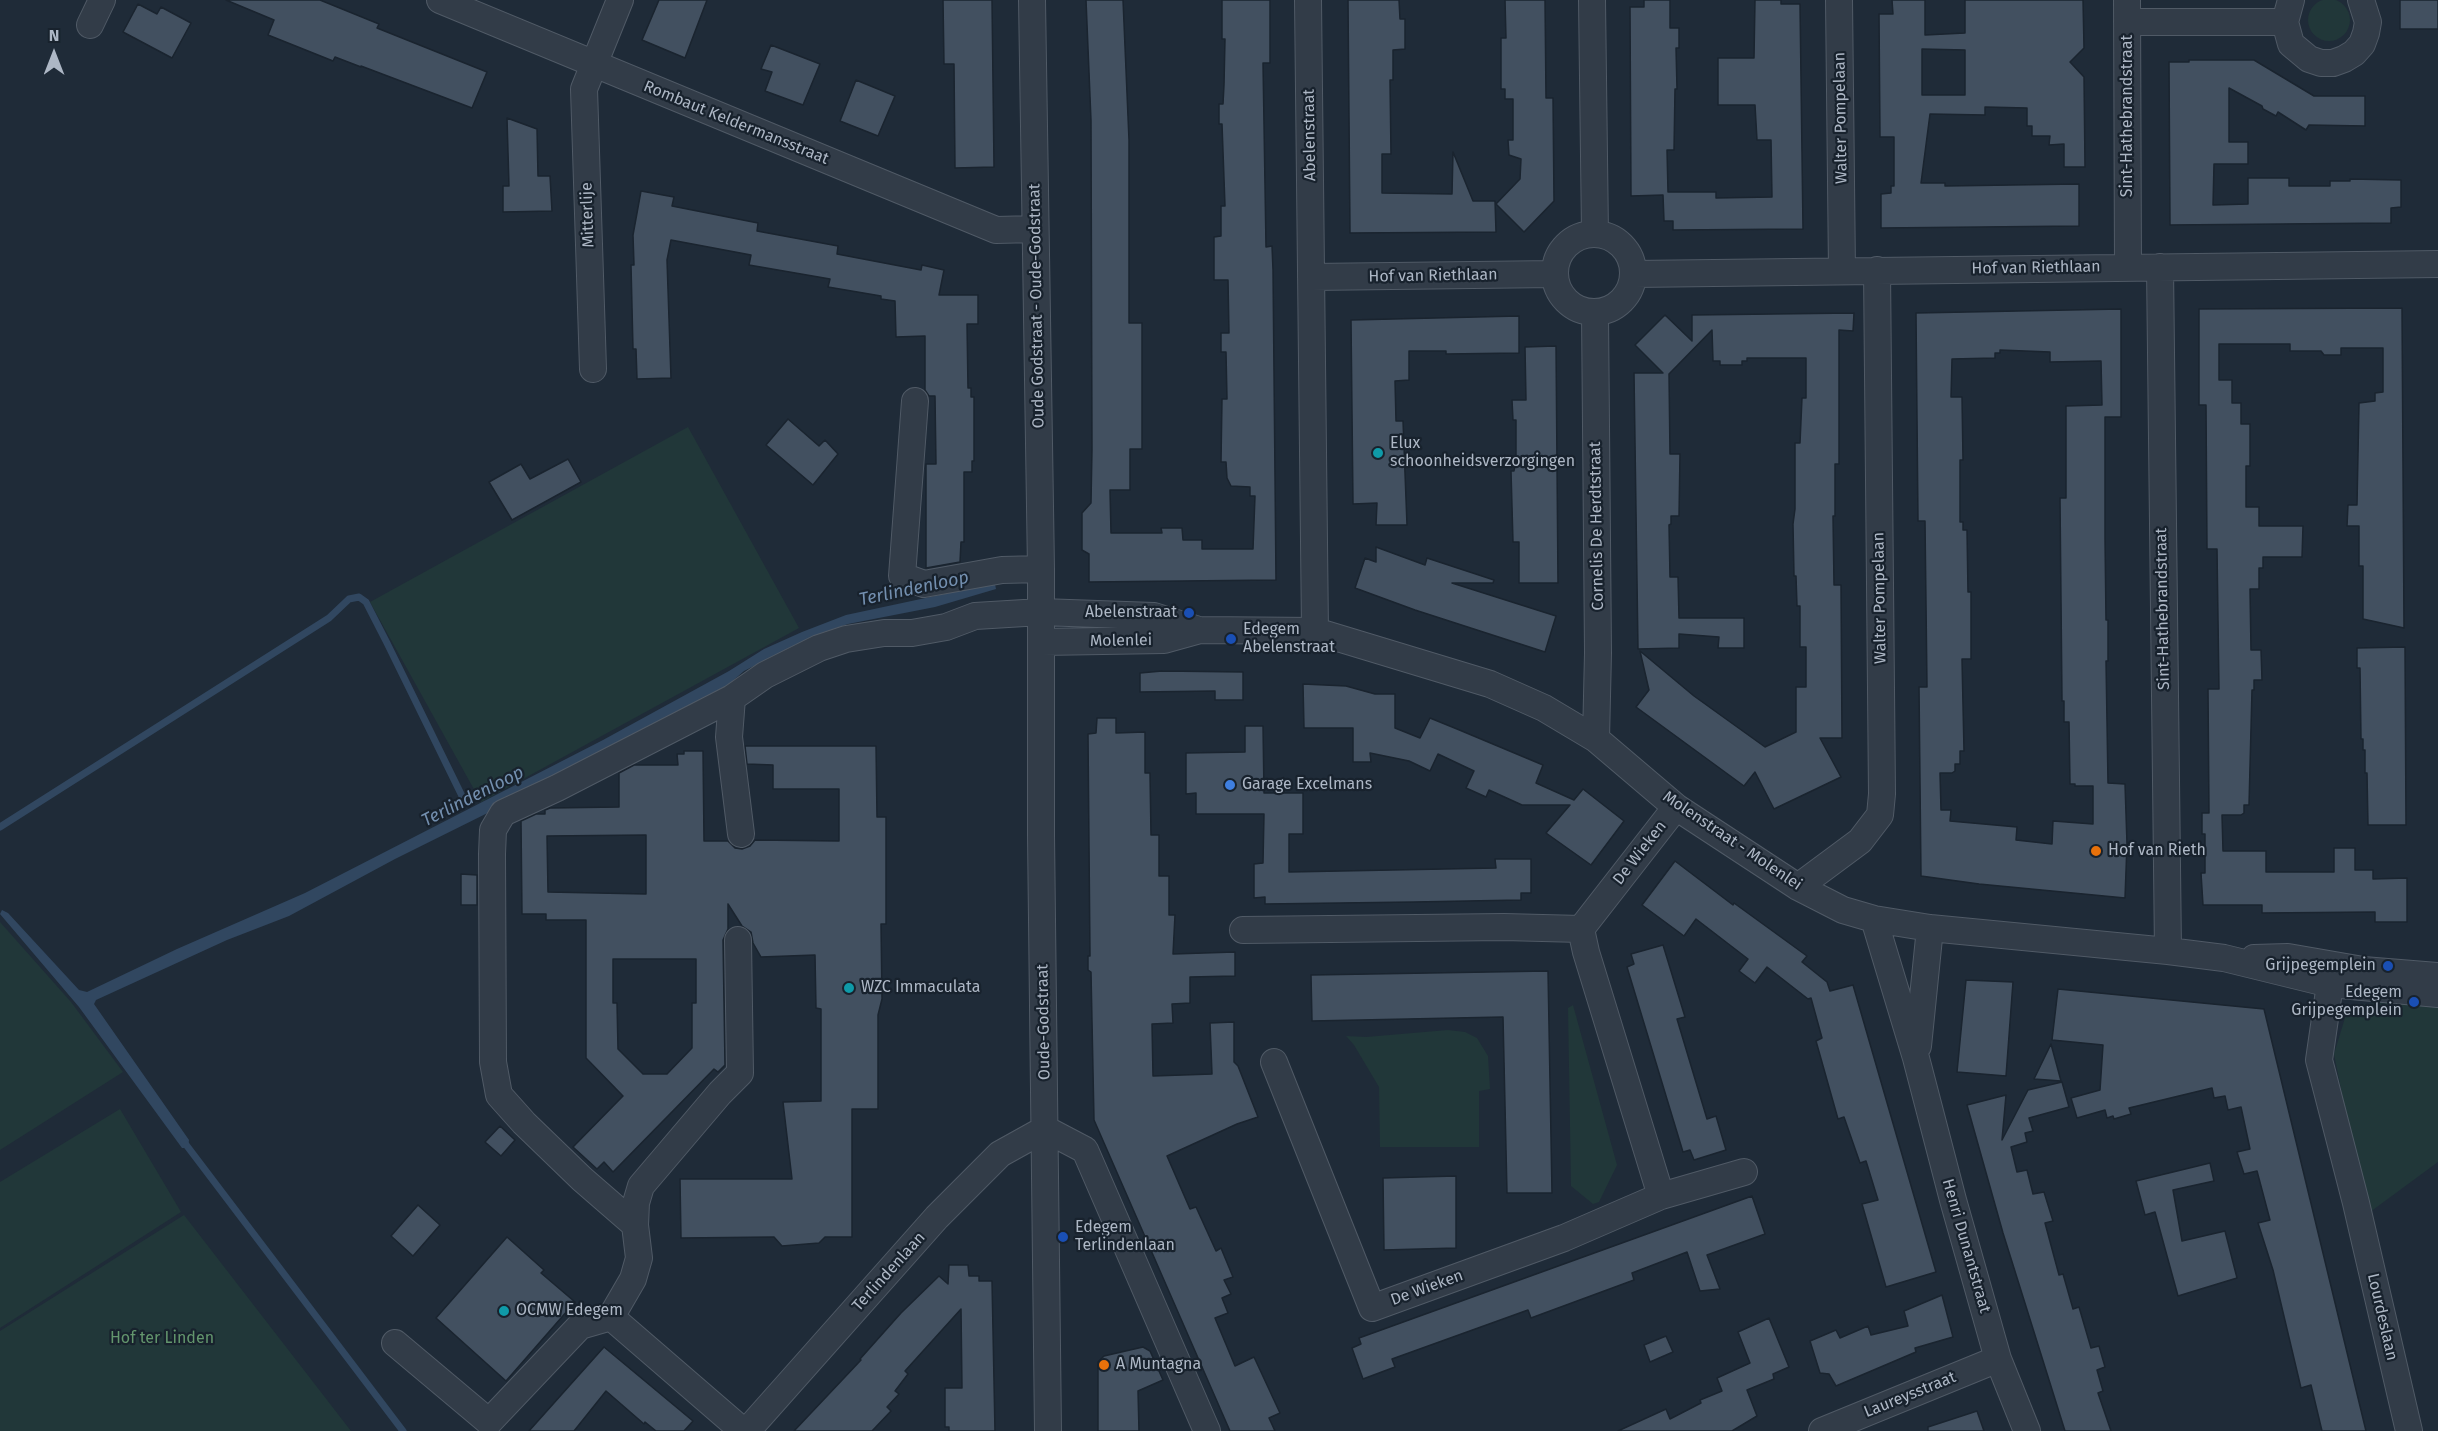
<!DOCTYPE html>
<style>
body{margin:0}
#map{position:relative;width:2438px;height:1431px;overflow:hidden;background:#1f2b38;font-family:"Fira Sans",sans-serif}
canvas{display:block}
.north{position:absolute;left:24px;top:24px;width:60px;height:60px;-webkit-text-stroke:4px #18222d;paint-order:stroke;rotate:0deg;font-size:16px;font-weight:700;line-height:24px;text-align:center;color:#adb7c5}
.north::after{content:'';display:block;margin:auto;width:21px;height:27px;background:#adb7c5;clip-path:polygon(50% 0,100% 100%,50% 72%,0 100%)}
</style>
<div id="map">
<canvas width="2438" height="1431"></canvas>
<div class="north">N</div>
</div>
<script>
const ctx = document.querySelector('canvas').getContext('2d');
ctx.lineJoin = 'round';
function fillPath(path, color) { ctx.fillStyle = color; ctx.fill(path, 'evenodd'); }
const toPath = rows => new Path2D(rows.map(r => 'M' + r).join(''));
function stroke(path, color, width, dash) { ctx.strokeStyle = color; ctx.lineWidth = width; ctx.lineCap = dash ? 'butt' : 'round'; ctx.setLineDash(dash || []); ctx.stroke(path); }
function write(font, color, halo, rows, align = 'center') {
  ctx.font = font + ' "Fira Sans",sans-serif'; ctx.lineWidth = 4.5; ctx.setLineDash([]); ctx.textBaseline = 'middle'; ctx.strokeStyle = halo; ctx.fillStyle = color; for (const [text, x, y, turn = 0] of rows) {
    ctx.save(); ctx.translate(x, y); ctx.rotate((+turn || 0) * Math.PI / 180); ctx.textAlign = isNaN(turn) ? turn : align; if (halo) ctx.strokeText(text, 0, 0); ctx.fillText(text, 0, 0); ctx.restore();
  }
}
fillPath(toPath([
 '2308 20a21 21 0 1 1 42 0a21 21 0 1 1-42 0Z',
 [688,427,799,628,481,802,370,602],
 [0,922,71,1002,123,1072,0,1150],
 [2438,1001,2438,1162,2366,1215,2334,1054,2348,1008,2365,1004],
 [1573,1005,1617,1165,1599,1202,1593,1204,1571,1186,1568,1008],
 [1448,1030,1465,1032,1477,1038,1488,1056,1490,1089,1479,1091,1479,1147,1380,1147,1379,1087,1354,1045,1346,1036,1366,1037],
 [120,1109,181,1212,0,1328,0,1182],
 [184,1215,351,1431,0,1431,0,1331]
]), '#213739');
fillPath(toPath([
 [991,584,995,584,996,589,935,607,848,624,813,636,744,671,728,685,719,698,395,859,289,916,227,940,96,1000,94,1004,189,1140,188,1148,182,1148,79,1007,0,914,2,910,8,913,79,990,87,992,177,949,305,893,603,740,729,671,764,649,802,632,846,615]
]), '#314760');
stroke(toPath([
 [0,827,329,618,349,599,359,597,366,602,387,643,463,798],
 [184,1142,403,1431]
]), '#314760', 7);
const building = toPath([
 [226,0,320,0,379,24,377,28,487,72,472,108,361,66,361,67,335,57,333,61,268,35,274,20,226,0],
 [659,0,707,0,685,58,642,40,659,0],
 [943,0,992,0,994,167,955,168,954,64,944,64,943,0],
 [1086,0,1123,0,1129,140,1129,323,1142,323,1142,449,1130,449,1130,490,1110,490,1111,533,1162,533,1161,528,1182,528,1183,540,1202,540,1202,549,1253,549,1255,496,1250,496,1250,487,1231,486,1227,478,1226,462,1221,462,1222,399,1227,399,1226,352,1221,352,1221,333,1229,333,1228,280,1214,280,1214,237,1221,236,1221,206,1225,206,1222,124,1219,124,1219,104,1223,104,1224,85,1225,39,1222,39,1222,0,1270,0,1270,63,1263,63,1266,247,1272,246,1273,270,1276,580,1089,582,1089,554,1082,550,1082,513,1091,503,1092,449,1091,120,1086,0],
 [1348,0,1399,0,1400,19,1405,19,1405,49,1393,50,1393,80,1390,80,1391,154,1382,154,1382,193,1452,194,1453,152,1473,201,1495,201,1496,232,1350,233,1348,0],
 [1505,0,1545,0,1546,98,1553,98,1554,201,1524,232,1496,204,1520,179,1521,159,1509,155,1508,140,1513,140,1513,99,1505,99,1505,89,1501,89,1501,38,1506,38,1505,0],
 [1644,0,1670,0,1670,28,1679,28,1679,48,1676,48,1677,89,1675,89,1674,150,1667,150,1668,192,1716,192,1716,198,1772,197,1771,140,1757,140,1755,105,1718,105,1718,58,1754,58,1755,0,1781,0,1781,4,1800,4,1803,229,1673,230,1673,221,1664,221,1663,195,1631,196,1630,7,1644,7,1644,0],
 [1892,0,1925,0,1925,35,1965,33,1965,0,2083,0,2084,48,2070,62,2084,77,2085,167,2064,167,2064,144,2049,145,2050,136,2032,136,2032,126,2027,126,2027,108,1985,107,1985,115,1930,114,1921,183,1945,183,1945,186,2079,184,2079,226,1881,228,1881,194,1891,193,1891,186,1894,186,1894,137,1880,137,1879,14,1893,14,1892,0],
 [1922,49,1965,50,1965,95,1922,95,1922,49],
 [2400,0,2438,0,2438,29,2400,29,2400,0],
 [138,4,157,14,161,7,191,23,172,58,123,32,138,4],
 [771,45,820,64,803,105,765,91,772,72,761,69,771,45],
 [2189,60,2254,60,2314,96,2365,96,2365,126,2309,125,2306,130,2278,112,2276,116,2263,109,2262,106,2229,88,2229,142,2248,142,2248,164,2214,164,2213,205,2248,204,2248,178,2289,178,2289,186,2330,186,2330,181,2350,181,2350,179,2401,180,2401,207,2391,208,2391,223,2170,225,2169,62,2189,62,2189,60],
 [856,80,895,96,878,136,840,121,856,80],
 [507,118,537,129,538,176,550,176,552,211,503,212,503,186,509,186,507,118],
 [641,191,674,197,672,206,758,223,757,231,838,246,837,254,921,270,922,265,944,270,939,295,978,295,978,324,967,324,968,388,971,388,971,397,974,397,974,461,972,461,972,472,964,472,964,542,961,542,960,562,926,568,926,464,936,464,935,396,929,396,925,390,925,336,896,337,895,301,881,299,881,296,828,287,830,279,749,265,751,255,671,240,667,260,671,378,637,379,636,349,633,349,631,265,634,265,633,235,641,191],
 [2402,308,2404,628,2363,619,2363,566,2359,566,2359,526,2347,526,2348,505,2357,505,2359,403,2375,401,2375,393,2383,392,2383,348,2341,348,2341,355,2324,355,2321,351,2290,351,2290,344,2219,344,2219,380,2232,380,2232,403,2241,403,2241,424,2250,424,2250,466,2246,466,2246,507,2259,507,2259,526,2303,526,2302,557,2263,557,2263,568,2259,568,2259,589,2250,589,2251,650,2261,650,2262,680,2254,680,2254,690,2252,690,2249,805,2244,805,2244,813,2241,815,2222,815,2223,851,2266,851,2266,872,2334,872,2334,848,2355,848,2355,870,2373,870,2373,879,2407,878,2407,922,2375,922,2375,912,2262,913,2262,905,2203,905,2201,873,2205,873,2205,834,2202,834,2202,813,2209,813,2208,689,2219,689,2217,549,2207,549,2206,405,2199,405,2199,309,2402,308],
 [2121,309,2121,417,2105,417,2105,538,2106,620,2108,620,2108,661,2106,661,2108,783,2125,784,2127,844,2125,898,1979,884,1921,876,1919,687,1927,687,1925,521,1918,521,1916,313,2121,309],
 [2000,350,2050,352,2050,362,2101,361,2102,405,2066,406,2066,498,2060,498,2062,701,2064,701,2064,722,2069,722,2070,784,2075,784,2075,786,2093,786,2093,824,2053,821,2052,844,2016,840,2017,827,1950,821,1951,810,1941,810,1940,773,1952,773,1955,771,1955,764,1960,764,1960,751,1964,751,1962,659,1971,659,1971,592,1968,592,1967,530,1963,530,1963,522,1960,522,1960,460,1963,460,1962,397,1951,397,1952,359,1995,358,1995,353,2000,353,2000,350],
 [1854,313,1853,331,1839,330,1839,464,1835,464,1835,516,1833,516,1834,585,1841,585,1842,738,1820,738,1841,777,1774,809,1755,772,1744,786,1636,707,1649,690,1640,651,1694,696,1765,747,1796,732,1796,687,1806,687,1806,647,1800,647,1800,606,1797,606,1796,576,1794,576,1793,524,1795,509,1795,443,1800,443,1802,398,1806,398,1806,358,1747,358,1747,361,1742,361,1742,365,1720,365,1720,361,1713,361,1712,330,1669,374,1670,454,1680,454,1679,516,1671,516,1671,524,1669,525,1670,577,1678,577,1679,618,1744,618,1744,648,1718,648,1719,637,1679,634,1679,648,1638,649,1634,373,1663,373,1635,345,1665,315,1692,341,1692,315,1854,313],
 [1519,316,1519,353,1446,354,1446,351,1409,351,1409,380,1395,381,1396,421,1403,421,1407,525,1376,525,1377,503,1353,504,1351,320,1519,316],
 [1556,346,1558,583,1519,583,1519,542,1513,542,1511,471,1514,471,1516,459,1516,420,1513,420,1512,400,1526,400,1525,347,1556,346],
 [788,419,819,446,825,440,838,454,813,485,766,445,788,419],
 [568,459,581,482,512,520,489,482,521,464,530,479,568,459],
 [1376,547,1425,565,1427,558,1494,580,1493,583,1452,583,1556,616,1545,652,1415,610,1355,588,1365,558,1376,562,1376,547],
 [2405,647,2406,825,2368,825,2367,773,2365,773,2365,750,2363,750,2363,739,2361,739,2360,668,2357,668,2357,648,2405,647],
 [1162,671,1243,672,1243,700,1215,700,1215,691,1140,692,1140,673,1162,671],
 [1303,684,1346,686,1375,694,1395,694,1395,728,1420,738,1430,718,1457,729,1543,765,1536,783,1574,800,1583,789,1624,821,1591,865,1546,833,1570,805,1522,805,1489,790,1486,797,1466,788,1474,771,1438,754,1430,771,1409,761,1370,753,1371,762,1353,762,1353,728,1304,728,1303,684],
 [1097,718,1116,718,1116,733,1145,732,1145,773,1150,773,1151,835,1159,835,1159,876,1169,876,1169,915,1175,915,1173,954,1235,952,1235,976,1190,977,1190,1003,1172,1004,1173,1023,1152,1024,1153,1076,1212,1074,1210,1023,1234,1022,1234,1062,1238,1066,1258,1117,1237,1124,1167,1156,1190,1209,1196,1207,1216,1251,1221,1248,1233,1277,1224,1280,1231,1294,1222,1298,1228,1313,1215,1318,1235,1366,1254,1357,1280,1413,1269,1418,1275,1431,1230,1431,1094,1120,1091,972,1088,970,1088,956,1090,956,1088,734,1096,733,1097,718],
 [1245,726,1263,726,1264,793,1303,793,1303,834,1289,834,1289,872,1496,868,1495,859,1531,859,1531,893,1521,893,1521,900,1414,902,1265,904,1265,897,1254,898,1254,864,1263,863,1264,814,1196,814,1196,793,1186,794,1186,753,1245,752,1245,726],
 [745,746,876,746,877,817,886,817,886,924,881,924,882,999,878,1015,878,1109,852,1109,852,1237,825,1237,819,1243,782,1246,774,1237,681,1238,680,1179,792,1179,783,1102,821,1101,821,1009,816,1008,815,955,761,957,753,943,751,932,742,926,728,904,728,929,723,940,725,1065,718,1072,714,1069,613,1172,604,1162,597,1169,573,1147,623,1096,586,1058,586,920,546,920,546,914,522,914,521,821,536,814,545,814,545,810,550,808,619,807,619,773,634,765,678,765,677,754,684,754,684,751,703,751,704,841,728,841,735,848,742,849,750,846,755,840,839,841,839,789,773,789,773,765,747,764,745,746],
 [646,835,646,894,548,892,547,836,646,835],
 [613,959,696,959,696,1003,692,1003,692,1048,667,1074,643,1074,618,1049,617,1003,613,1003,613,959],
 [1675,861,1733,905,1734,903,1807,956,1802,962,1827,982,1830,991,1853,985,1936,1272,1886,1287,1862,1204,1878,1200,1866,1161,1860,1163,1844,1117,1838,1119,1816,1041,1822,1038,1811,998,1808,999,1767,967,1755,983,1739,971,1748,959,1696,919,1684,936,1642,905,1675,861],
 [461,874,477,875,477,905,461,905,461,874],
 [1663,945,1685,1017,1677,1019,1707,1119,1716,1116,1726,1150,1694,1160,1690,1150,1683,1152,1627,967,1634,964,1631,954,1663,945],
 [1548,971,1552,1193,1507,1193,1503,1017,1312,1021,1311,975,1548,971],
 [1966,980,2013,982,2006,1076,1957,1072,1966,980],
 [2058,989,2264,1009,2366,1431,2322,1431,2311,1385,2301,1388,2273,1270,2258,1223,2270,1220,2257,1171,2244,1174,2237,1152,2250,1149,2241,1107,2228,1110,2225,1096,2214,1098,2212,1088,2129,1108,2131,1114,2114,1119,2113,1116,2107,1118,2105,1110,2077,1118,2071,1098,2100,1090,2103,1045,2052,1040,2058,989],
 [2051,1044,2061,1081,2034,1079,2051,1044],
 [2062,1082,2069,1107,2029,1118,2033,1131,2025,1133,2027,1142,2011,1147,2017,1172,2027,1170,2033,1194,2044,1192,2053,1221,2045,1223,2059,1275,2063,1274,2073,1309,2079,1307,2091,1348,2099,1346,2105,1367,2097,1370,2103,1391,2098,1393,2111,1431,2065,1431,2003,1233,1967,1105,2006,1095,2002,1140,2028,1090,2062,1082],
 [500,1126,515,1140,501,1156,485,1142,500,1126],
 [2210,1163,2214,1181,2173,1190,2182,1241,2225,1231,2237,1278,2178,1296,2155,1212,2145,1215,2136,1181,2210,1163],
 [1456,1176,1456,1248,1384,1250,1383,1178,1456,1176],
 [1752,1196,1765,1234,1707,1255,1720,1289,1700,1291,1687,1252,1632,1273,1634,1280,1531,1318,1528,1310,1392,1359,1395,1367,1363,1379,1352,1348,1361,1344,1359,1338,1752,1196],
 [418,1205,440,1225,413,1256,391,1236,418,1205],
 [507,1237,544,1270,541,1273,575,1302,506,1381,436,1318,507,1237],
 [949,1265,968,1265,969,1276,979,1276,979,1281,992,1281,995,1431,949,1431,949,1427,945,1427,945,1388,962,1388,961,1309,905,1371,908,1374,895,1391,899,1394,887,1407,891,1411,872,1431,794,1431,861,1360,860,1359,901,1313,939,1276,948,1284,949,1265],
 [1942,1295,1953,1337,1915,1348,1916,1352,1836,1386,1829,1374,1820,1373,1810,1341,1836,1330,1840,1338,1868,1326,1871,1335,1908,1326,1904,1311,1942,1295],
 [1769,1318,1789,1367,1773,1374,1774,1379,1747,1390,1757,1416,1732,1431,1618,1431,1666,1409,1670,1419,1701,1403,1700,1400,1722,1391,1717,1378,1750,1363,1738,1332,1769,1318],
 [1666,1336,1673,1352,1650,1362,1644,1345,1666,1336],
 [604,1347,693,1421,684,1431,656,1431,645,1422,644,1424,606,1391,574,1431,529,1431,604,1347],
 [1143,1347,1150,1351,1163,1380,1138,1391,1139,1431,1098,1431,1098,1362,1104,1356,1143,1347],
 [1977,1411,1984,1431,1928,1431,1928,1427,1977,1411]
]);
fillPath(building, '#425060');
stroke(building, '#1a242f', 1.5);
const minor = toPath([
 [440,0,996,230,1035,229],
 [1032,0,1041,569,1041,835,1048,1431],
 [1308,0,1315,631],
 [1592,0,1595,234],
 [1839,0,1842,271],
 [2127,0,2128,267],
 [2291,0,2285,22,2291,44,2309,59,2321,63,2333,63,2344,59,2354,53,2362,44,2366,33,2368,22,2361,0],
 [2127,22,2285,22],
 [90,25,102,0],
 '1555 273a39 39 0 1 1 78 0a39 39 0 1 1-78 0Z',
 [2160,267,2168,951],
 [1634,274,2438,264],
 [1311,277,1554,274],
 [1595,313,1598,653,1596,739],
 [593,369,584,89,620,0],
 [915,401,902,576,924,584,1002,570,1041,569],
 [1042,642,1164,640,1200,630,1315,631,1490,684,1544,708,1596,739,1676,807,1798,887,1843,910,1874,919,1930,928,2168,951,2224,958,2330,984,2438,994],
 [732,698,729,737,741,834],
 [1798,887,1860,841,1880,815,1882,794,1877,270],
 [1874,919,1916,1058,1953,1200,1998,1359,2027,1431],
 [1243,930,1504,927,1581,929],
 [738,940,740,1073,720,1093,641,1186,636,1203,635,1225,639,1258,633,1279,611,1317,743,1431],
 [2254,958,2288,957,2363,970,2438,976],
 [2330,984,2319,1060,2356,1203,2409,1431],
 [1918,1046,1930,928],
 [1274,1062,1372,1308,1564,1238,1661,1196,1586,952,1581,929,1676,807],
 [1045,1129,1085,1150,1207,1431],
 [1661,1196,1744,1172],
 [635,1225,582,1179,524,1123,499,1095,493,1062,492,854,493,830,503,813,557,788,732,698,765,675,819,648,846,639,884,633,912,633,946,627,975,616,1041,612,1154,616,1199,630],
 [395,1343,489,1422,580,1326,611,1317],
 [747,1431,937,1217,1000,1154,1045,1129],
 [1822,1431,1998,1359]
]);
stroke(minor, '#505a66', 28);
stroke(minor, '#323c48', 26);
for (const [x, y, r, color] of [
 [1378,453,6,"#0f9aa8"],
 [1189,613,6,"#1a4fb4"],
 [1231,639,6,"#1a4fb4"],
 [1230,785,6,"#3f7fe0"],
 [2096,851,6,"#e8710a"],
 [2388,966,6,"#1a4fb4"],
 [849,988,6,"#0f9aa8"],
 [2414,1002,6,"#1a4fb4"],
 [1063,1237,6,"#1a4fb4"],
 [504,1311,6,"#0f9aa8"],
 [1104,1365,6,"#e8710a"]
]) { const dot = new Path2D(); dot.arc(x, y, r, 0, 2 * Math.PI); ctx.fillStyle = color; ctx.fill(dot); stroke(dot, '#18222d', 2); }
write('16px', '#adb7c5', '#18222d', [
 ["Sint-Hathebrandstraat",2128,116,-90],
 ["Walter Pompelaan",1841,118,-91],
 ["Rombaut Keldermansstraat",736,123,22],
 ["Abelenstraat",1310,135,-91],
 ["Mitterlije",588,215,-92],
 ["Hof van Riethlaan",2036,268,-1],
 ["Hof van Riethlaan",1433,276,-1],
 ["Oude Godstraat - Oude-Godstraat",1037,306,-91],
 ["Cornelis De Herdtstraat",1597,526,-91],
 ["Walter Pompelaan",1880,598,-91],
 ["Sint-Hathebrandstraat",2163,609,-91],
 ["Molenlei",1121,641,-1],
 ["Molenstraat - Molenlei",1732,841,34],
 ["De Wieken",1640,853,-52],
 ["Oude-Godstraat",1044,1022,-91],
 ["Henri Dunantstraat",1966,1246,74],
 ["Terlindenlaan",889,1272,-48],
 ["De Wieken",1427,1288,-20],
 ["Lourdeslaan",2382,1317,77],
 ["Laureysstraat",1910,1395,-22]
]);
write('16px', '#adb7c5', '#18222d', [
 ["Elux",1390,444],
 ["schoonheidsverzorgingen",1390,462],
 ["Abelenstraat",1177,613,"right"],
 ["Edegem",1243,630],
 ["Abelenstraat",1243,648],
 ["Garage Excelmans",1242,785],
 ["Hof van Rieth",2108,851],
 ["Grijpegemplein",2376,966,"right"],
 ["WZC Immaculata",861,988],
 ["Edegem",2402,993,"right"],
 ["Grijpegemplein",2402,1011,"right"],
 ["Edegem",1075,1228],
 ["Terlindenlaan",1075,1246],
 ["OCMW Edegem",516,1311],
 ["A Muntagna",1116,1365]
], 'left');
write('16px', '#63966d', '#18222d', [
 ["Hof ter Linden",162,1339]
]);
write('italic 18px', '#738faf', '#18222d', [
 ["Terlindenloop",914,589,-12],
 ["Terlindenloop",473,797,-27]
]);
</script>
